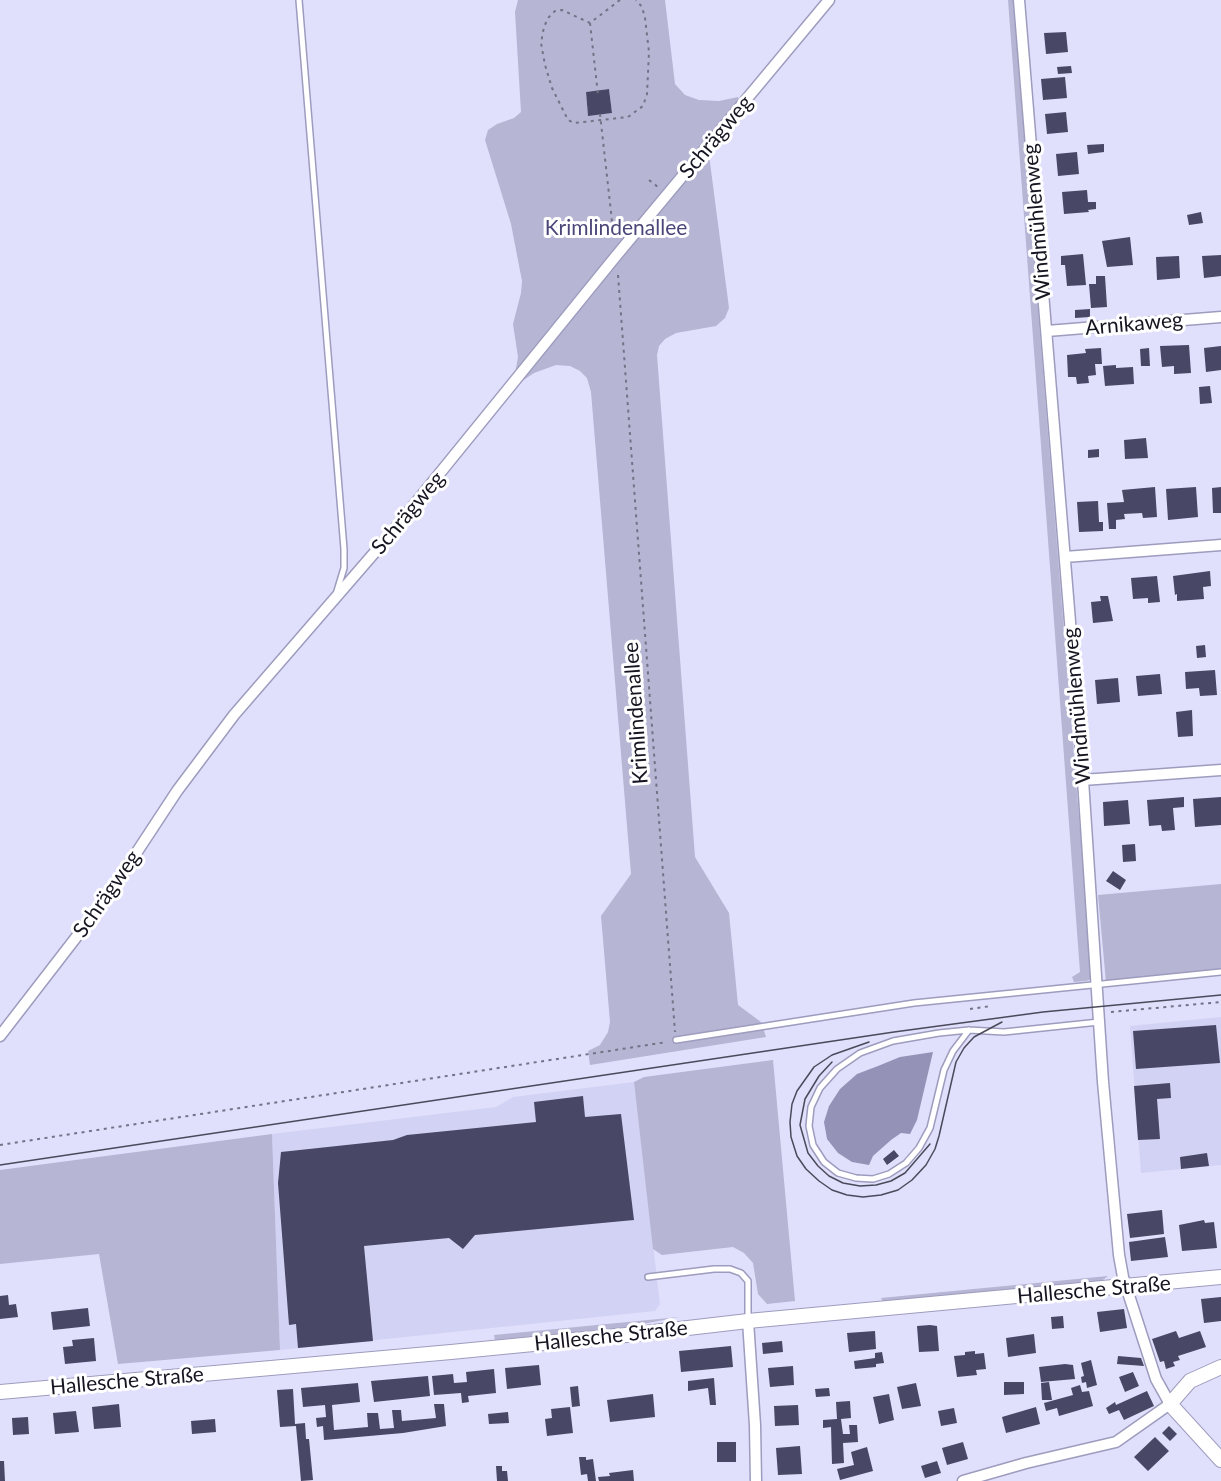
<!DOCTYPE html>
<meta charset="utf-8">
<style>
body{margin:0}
canvas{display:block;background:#e0dffc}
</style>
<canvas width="1221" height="1481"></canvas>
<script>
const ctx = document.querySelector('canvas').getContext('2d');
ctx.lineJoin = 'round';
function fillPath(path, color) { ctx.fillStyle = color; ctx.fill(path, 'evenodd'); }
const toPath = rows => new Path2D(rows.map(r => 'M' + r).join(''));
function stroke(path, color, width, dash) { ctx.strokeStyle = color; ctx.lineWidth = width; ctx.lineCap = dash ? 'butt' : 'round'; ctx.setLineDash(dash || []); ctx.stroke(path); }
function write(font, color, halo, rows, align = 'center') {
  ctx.font = font + ' Lato,sans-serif'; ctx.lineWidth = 6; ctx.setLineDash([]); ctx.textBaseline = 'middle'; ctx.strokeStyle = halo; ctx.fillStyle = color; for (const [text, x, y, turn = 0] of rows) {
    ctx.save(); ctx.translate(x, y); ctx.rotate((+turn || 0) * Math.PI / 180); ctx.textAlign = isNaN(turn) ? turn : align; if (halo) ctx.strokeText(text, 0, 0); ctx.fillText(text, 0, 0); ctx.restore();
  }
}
fillPath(toPath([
 [1221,1017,1221,1165,1141,1173,1130,1026],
 [634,1082,660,1304,655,1311,280,1350,272,1134,496,1107,513,1097]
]), '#d2d2f4');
fillPath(toPath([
 [518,0,665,0,675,84,685,95,699,100,719,101,738,97,743,112,709,155,729,308,725,318,716,326,676,333,665,339,659,346,657,355,695,857,729,913,738,1005,761,1022,766,1037,590,1065,588,1051,600,1045,608,1032,610,1022,601,916,631,874,591,392,587,378,580,371,570,366,556,365,534,373,519,383,515,374,518,357,513,324,521,293,522,281,511,224,485,140,488,130,497,124,514,118,521,112,515,12],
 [609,89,612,113,588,115,586,92],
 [1008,0,1013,0,1092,979,1086,981,1074,982,1072,977,1080,972],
 [1221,884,1221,969,1106,982,1098,895],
 [773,1060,795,1301,767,1304,758,1294,753,1263,744,1253,733,1247,662,1255,653,1249,634,1082,644,1077],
 [272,1134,280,1350,118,1364,99,1254,0,1264,0,1170],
 [1108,1276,1100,1282,883,1302,881,1298],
 [679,1317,627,1327,495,1340,494,1335]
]), '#b6b5d4');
fillPath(toPath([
 [933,1052,917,1120,910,1134,901,1133,891,1140,873,1156,869,1165,852,1162,838,1153,827,1139,824,1122,829,1106,840,1089,857,1074,878,1066,900,1057]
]), '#9493b7');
fillPath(toPath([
 [1066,32,1068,52,1046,54,1044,33],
 [1071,66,1072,73,1058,74,1057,67],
 [1065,77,1067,98,1043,100,1041,79],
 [609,89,612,113,588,116,586,92],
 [1066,112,1068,132,1047,134,1045,114],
 [1104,144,1104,152,1088,154,1087,145],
 [1077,152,1079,174,1058,176,1056,154],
 [1087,190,1088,202,1096,202,1096,209,1088,210,1089,212,1064,214,1062,192],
 [1201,212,1203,223,1189,225,1187,215],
 [1130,237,1133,265,1107,267,1102,241],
 [1083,254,1086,285,1067,286,1065,265,1061,265,1061,256],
 [1221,255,1221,276,1204,278,1202,256],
 [1179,256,1180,278,1157,280,1156,257],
 [1096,276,1105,276,1107,307,1091,308,1089,284,1096,284],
 [1090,309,1090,317,1075,318,1075,310],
 [1189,345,1191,373,1174,374,1174,366,1162,367,1160,346],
 [1221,346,1221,370,1206,372,1204,348],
 [1101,348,1102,364,1095,364,1096,375,1088,376,1089,383,1077,384,1076,377,1068,377,1067,355,1086,353,1085,349],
 [1149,348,1150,366,1141,366,1140,349],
 [1116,365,1116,368,1133,367,1134,384,1105,386,1103,366],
 [1210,386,1212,403,1200,404,1199,387],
 [1146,438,1148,458,1125,459,1124,440],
 [1099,449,1099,457,1088,458,1088,450],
 [1155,487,1157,517,1143,518,1142,513,1124,514,1125,519,1116,520,1116,529,1109,529,1107,503,1124,502,1122,490],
 [1196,487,1198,517,1168,520,1166,489],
 [1221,487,1221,513,1213,513,1212,488],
 [1098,501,1099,522,1103,522,1103,531,1079,532,1077,502],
 [1210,571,1211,586,1203,587,1204,599,1177,601,1177,594,1175,595,1173,576],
 [1157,576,1160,602,1148,603,1148,598,1133,599,1131,578],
 [1100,596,1108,596,1113,621,1093,623,1091,602,1101,601],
 [1205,645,1206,657,1197,658,1196,646],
 [1215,670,1217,695,1200,696,1199,688,1186,689,1185,672],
 [1160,674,1162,694,1138,696,1136,676],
 [1118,678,1120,702,1097,704,1095,680],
 [1192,710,1193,736,1178,737,1176,712],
 [1184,797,1184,807,1173,808,1175,830,1162,831,1161,825,1149,826,1147,800],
 [1221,797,1221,825,1195,827,1193,799],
 [1128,800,1130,824,1104,826,1103,802],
 [1135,844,1136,861,1123,862,1122,845],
 [1113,871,1126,880,1120,890,1106,881],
 [1216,1025,1220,1063,1136,1069,1133,1031],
 [1170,1083,1171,1098,1157,1099,1160,1139,1138,1140,1134,1086],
 [583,1096,585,1117,621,1114,634,1220,475,1235,463,1249,449,1238,364,1246,373,1341,298,1348,296,1324,289,1325,278,1183,281,1152,393,1140,407,1135,536,1122,534,1102],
 [894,1150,899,1156,887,1165,883,1159],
 [1207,1153,1209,1166,1181,1169,1180,1157],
 [1162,1210,1164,1234,1130,1238,1127,1214],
 [1204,1220,1205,1223,1214,1222,1217,1248,1182,1251,1179,1225],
 [1165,1237,1168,1257,1131,1261,1129,1242],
 [8,1295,9,1305,16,1304,18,1317,0,1319,0,1296],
 [1221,1297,1221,1321,1204,1323,1201,1299],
 [88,1308,90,1326,53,1330,51,1312],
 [1124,1309,1127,1328,1100,1332,1097,1312],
 [1063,1316,1064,1328,1052,1329,1051,1317],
 [930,1325,937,1326,939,1351,919,1352,917,1326],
 [875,1331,876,1349,849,1352,847,1333],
 [1176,1331,1179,1338,1200,1331,1206,1347,1178,1356,1180,1360,1173,1362,1175,1366,1166,1369,1164,1361,1160,1362,1152,1339],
 [1034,1334,1036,1353,1008,1357,1006,1338],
 [94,1338,96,1361,65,1364,63,1347,73,1346,72,1340],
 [782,1341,783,1352,763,1354,762,1343],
 [731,1346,733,1367,681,1372,679,1351],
 [975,1351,975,1354,984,1353,986,1369,976,1370,977,1375,957,1377,954,1356,965,1355,965,1352],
 [882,1352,884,1363,876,1364,876,1367,855,1369,854,1361,875,1358,875,1353],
 [1118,1356,1141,1358,1144,1366,1117,1364],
 [1091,1360,1097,1385,1087,1388,1086,1382,1082,1383,1081,1377,1084,1376,1081,1363],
 [1065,1364,1073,1365,1075,1379,1041,1382,1039,1367],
 [539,1365,541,1385,507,1389,505,1368],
 [793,1366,794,1385,770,1387,768,1368],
 [494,1369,496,1393,468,1396,469,1402,462,1403,461,1393,434,1395,432,1376,453,1374,454,1383,467,1382,466,1372],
 [1133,1372,1139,1386,1125,1392,1119,1377],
 [428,1376,430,1396,374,1402,371,1381],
 [714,1378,716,1405,710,1405,708,1388,688,1391,688,1381],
 [1004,1382,1024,1382,1024,1394,1004,1395],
 [1049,1382,1052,1400,1042,1400,1041,1383],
 [358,1383,360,1402,332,1405,334,1430,368,1427,367,1413,378,1413,380,1429,394,1428,392,1410,401,1410,402,1421,436,1418,434,1404,444,1404,446,1426,403,1433,324,1440,323,1426,317,1427,316,1418,326,1417,325,1405,303,1407,301,1388],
 [916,1383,921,1406,902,1409,897,1387],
 [1080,1385,1082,1392,1089,1391,1093,1406,1059,1416,1057,1408,1046,1411,1044,1403,1073,1395,1071,1388],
 [578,1386,580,1406,572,1407,570,1387],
 [829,1388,830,1396,816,1397,815,1389],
 [293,1389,295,1424,305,1423,306,1439,309,1439,313,1480,301,1481,296,1426,280,1427,277,1390],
 [1147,1391,1154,1406,1124,1420,1119,1410,1109,1414,1106,1408,1115,1402,1116,1405],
 [653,1394,655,1417,610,1422,607,1400],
 [889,1394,894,1420,879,1424,873,1397],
 [850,1401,851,1418,841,1419,843,1434,850,1434,849,1425,857,1425,858,1442,843,1443,844,1463,832,1464,831,1427,823,1428,823,1420,837,1419,836,1402],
 [119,1404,121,1427,94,1429,92,1407],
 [798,1405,799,1425,775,1426,774,1406],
 [570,1407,573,1433,547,1436,545,1419,552,1418,551,1409],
 [1036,1407,1040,1424,1006,1433,1002,1417],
 [954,1408,957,1423,941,1426,938,1411],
 [76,1411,79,1432,55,1434,53,1413],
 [508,1412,509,1423,489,1424,488,1414],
 [28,1417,29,1434,13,1435,12,1418],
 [215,1419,216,1432,192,1434,191,1421],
 [1169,1426,1177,1434,1170,1441,1162,1433],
 [1155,1437,1169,1451,1148,1471,1134,1457],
 [717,1442,736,1442,736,1462,717,1462],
 [963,1442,968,1459,947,1465,942,1448],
 [800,1446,802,1474,778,1475,776,1448],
 [867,1447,873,1471,840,1480,837,1469,854,1465,851,1452],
 [579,1457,586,1457,586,1460,593,1459,596,1481,588,1481,587,1474,581,1475],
 [0,1461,4,1461,5,1481,0,1481],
 [937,1461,941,1473,925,1478,921,1466],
 [496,1466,502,1466,502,1471,507,1471,508,1481,497,1481],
 [633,1470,634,1481,599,1481,598,1477,610,1476,609,1473]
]), '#484765');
const service = toPath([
 [299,0,344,549,344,568,337,591],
 [969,1030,953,1051,944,1070,930,1128,919,1148,906,1163,889,1174,873,1179,856,1178,838,1173,824,1162,813,1145,809,1126,811,1107,820,1088,837,1069,860,1053,893,1041,939,1033,969,1030,1004,1032,1099,1022],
 [676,1040,914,1003,1221,972],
 [648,1277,714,1269,730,1269,741,1273,748,1281,748,1319]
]);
const minor = toPath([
 [1047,331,1221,317],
 [1065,557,1221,545],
 [1083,780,1221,770],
 [0,1036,108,896,177,791,234,715,388,537,616,256,829,0],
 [748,1321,755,1425,756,1481],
 [963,1481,1026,1463,1116,1442,1170,1404,1156,1379,1123,1277,1119,1255,1103,1082,1083,780,1019,0]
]);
const tertiary = toPath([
 [1221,1367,1190,1381,1170,1404,1221,1460],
 [0,1392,451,1352,636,1334,748,1321,1221,1277]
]);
stroke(service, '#9d9cbe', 8);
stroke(minor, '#9d9cbe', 13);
stroke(tertiary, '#9d9cbe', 16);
stroke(toPath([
 [620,0,590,23,562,10,555,11,548,18,544,27,541,43,545,65,552,88,568,120,574,123,628,117,643,106,647,94,649,52,645,18,642,7,636,0],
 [590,23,598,95],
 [600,114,614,239],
 [649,180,658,187],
 [618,275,675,1032],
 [970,1009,991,1006],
 [1111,1012,1221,1002],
 [0,1145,667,1042]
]), '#737286', 2, [3, 4.5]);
stroke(service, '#fff', 5);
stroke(minor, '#fff', 10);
stroke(tertiary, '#fff', 14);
stroke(toPath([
 [869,1042,832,1055,814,1067,797,1091,792,1104,790,1122,791,1137,797,1156,806,1169,819,1181,832,1190,847,1195,863,1197,881,1195,898,1190,912,1180,926,1165,935,1149,939,1136,956,1062,964,1048,974,1037,1002,1022],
 [832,1062,819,1076,805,1099,800,1125,808,1153,818,1166,829,1176,843,1183,860,1186,876,1185,891,1181,905,1173,930,1144],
 [0,1165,894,1032,1043,1012,1221,995]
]), '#4b4a5b', 1.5);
write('21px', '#151420', '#fff', [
 ["Schrägweg",716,137,-50],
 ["Windmühlenweg",1037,222,-95],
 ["Arnikaweg",1134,324,-5],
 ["Schrägweg",408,513,-50],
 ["Windmühlenweg",1077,706,-95],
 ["Krimlindenallee",636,713,-94],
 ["Schrägweg",107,894,-55],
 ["Hallesche Straße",1094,1290,-5],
 ["Hallesche Straße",611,1336,-6],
 ["Hallesche Straße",127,1381,-5]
]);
write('21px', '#4b4679', '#fff', [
 ["Krimlindenallee",616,228]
]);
</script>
